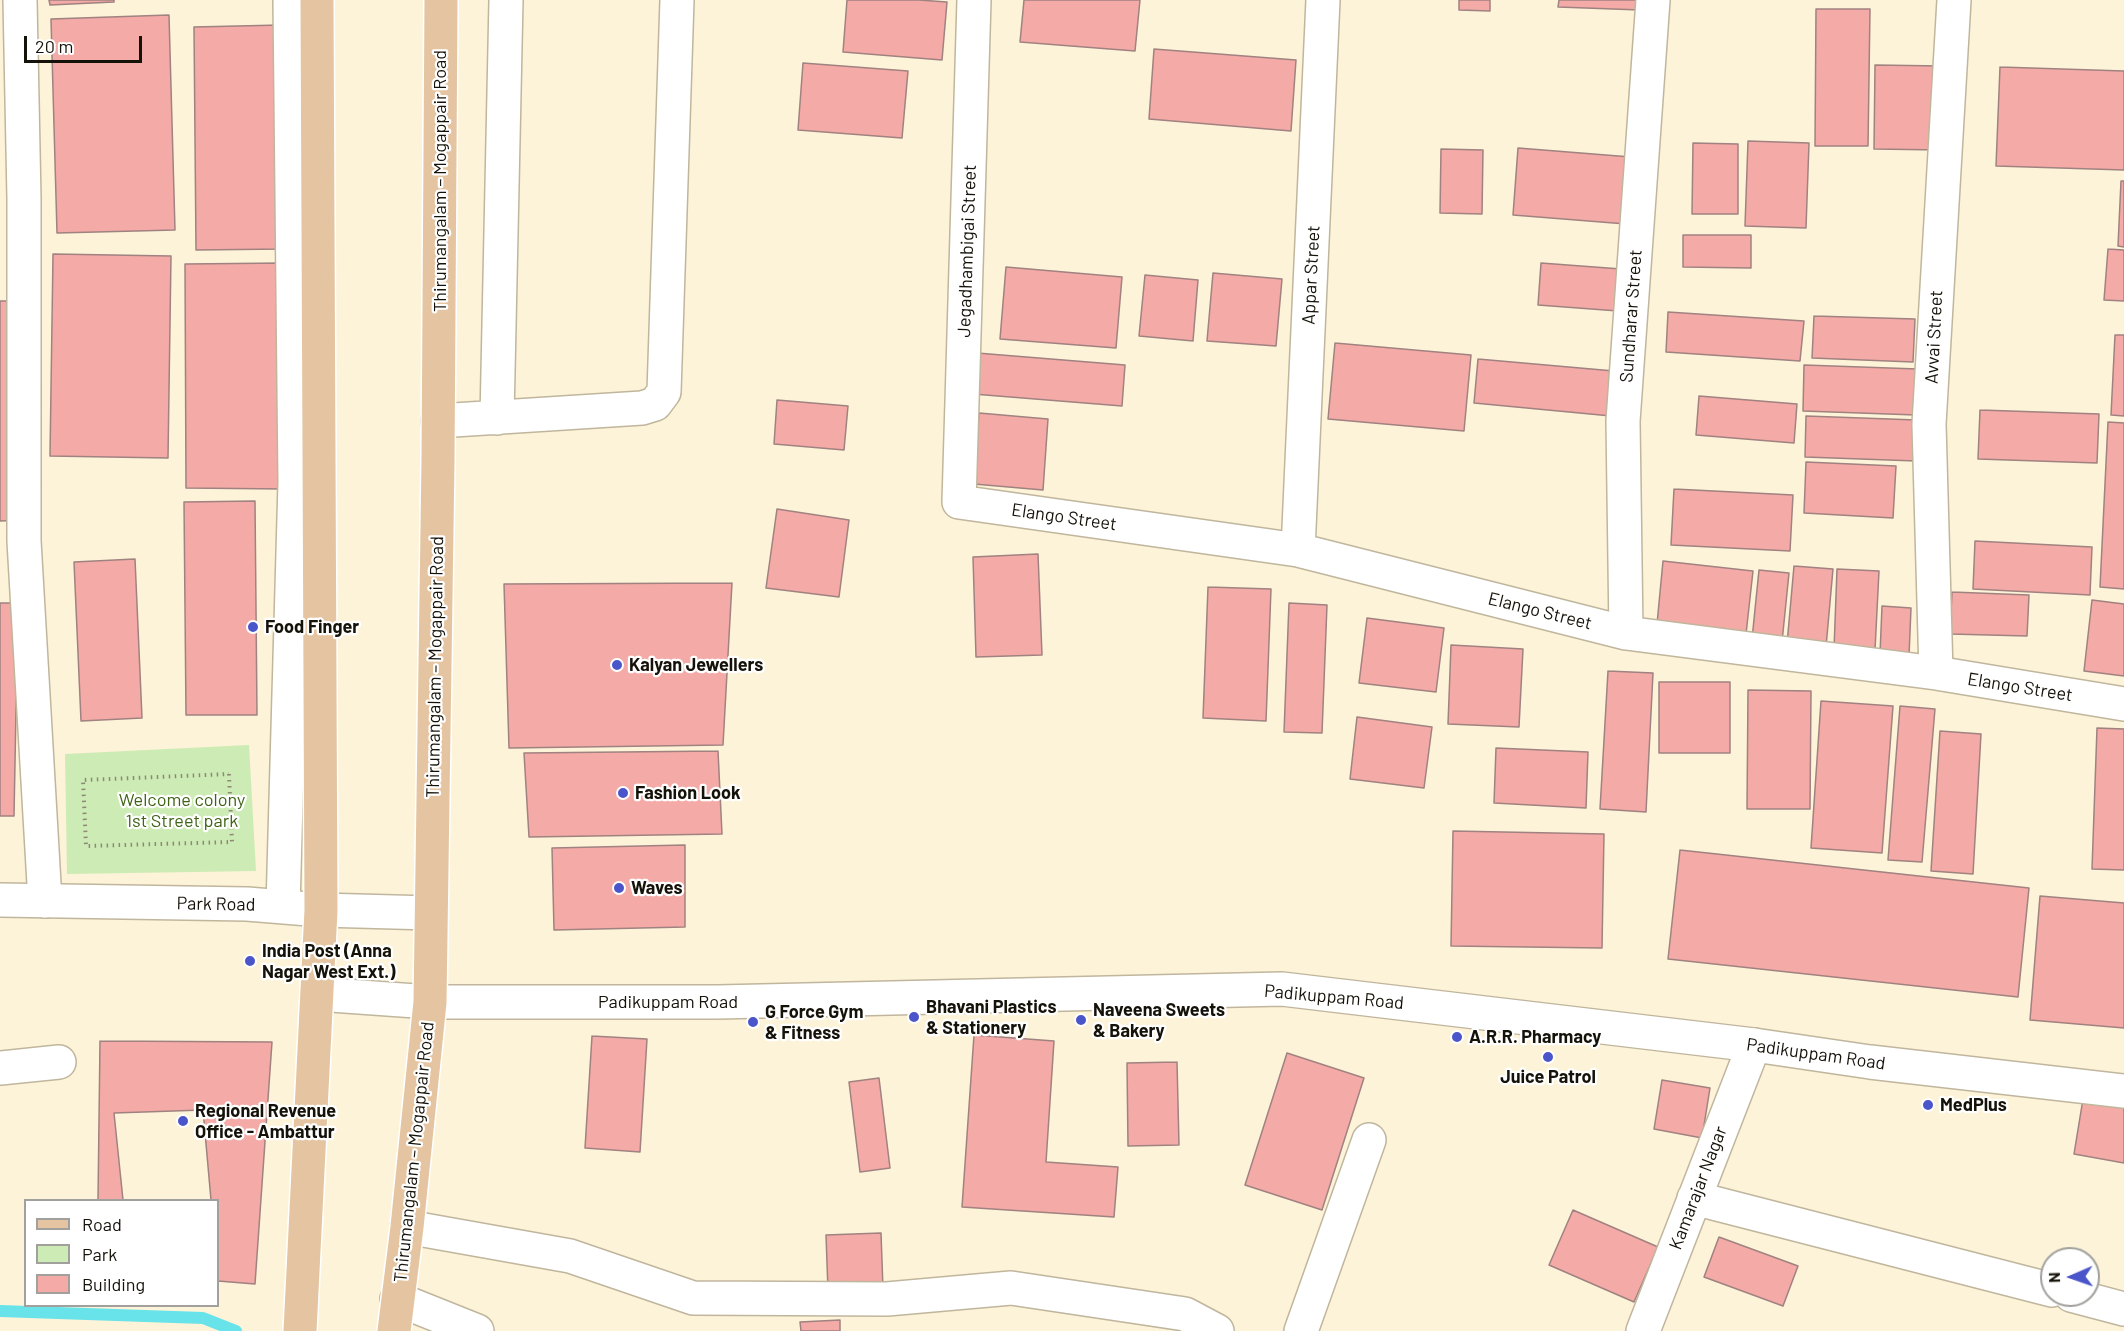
<!DOCTYPE html>
<meta charset="utf-8">
<style>
body{margin:0}
#map{position:relative;width:2124px;height:1331px;overflow:hidden;background:#fdf3d8;font-family:Barlow,sans-serif}
canvas{display:block}
.legend{position:absolute;left:24px;top:1199px;width:195px;height:108px;box-sizing:border-box;background:#fff;border:2px solid #a1a09d;margin:0;padding:8px 10px;list-style:none;font-size:18px;color:#151209}
.legend li{display:flex;align-items:center;gap:12px;height:30px}
.legend b{width:30px;border:2px solid #a1a09d}
.north{position:absolute;left:2040px;top:1247px;width:60px;height:60px;box-sizing:border-box;background:#fff;border:2px solid #a1a09d;border-radius:50%;rotate:268deg;font-size:16px;font-weight:700;line-height:24px;text-align:center;color:#151209}
.north::after{content:'';display:block;margin:auto;width:21px;height:27px;background:#4b55ca;clip-path:polygon(50% 0,100% 100%,50% 72%,0 100%)}
.scale{position:absolute;left:24px;top:36px;width:118px;height:27px;box-sizing:border-box;border:3px solid #151209;border-top:0;padding-left:8px;font-size:18px;line-height:21px;white-space:nowrap;color:#151209;-webkit-text-stroke:4px #fff;paint-order:stroke}
</style>
<div id="map">
<canvas width="2124" height="1331"></canvas>
<ul class="legend">
<li><b style="height:8px;background:#e5c5a1"></b>Road</li>
<li><b style="height:16px;background:#cdebb4"></b>Park</li>
<li><b style="height:16px;background:#f4aaa6"></b>Building</li>
</ul>
<div class="north">N</div>
<div class="scale">20 m</div>
</div>
<script>
const ctx = document.querySelector('canvas').getContext('2d');
ctx.lineJoin = 'round';
function fillPath(path, color) { ctx.fillStyle = color; ctx.fill(path, 'evenodd'); }
const toPath = rows => new Path2D(rows.map(r => 'M' + r).join(''));
function stroke(path, color, width, dash) { ctx.strokeStyle = color; ctx.lineWidth = width; ctx.lineCap = dash ? 'butt' : 'round'; ctx.setLineDash(dash || []); ctx.stroke(path); }
function write(font, color, halo, rows, align = 'center') {
  ctx.font = font + ' Barlow,sans-serif'; ctx.lineWidth = 4.5; ctx.setLineDash([]); ctx.textBaseline = 'middle'; ctx.strokeStyle = halo; ctx.fillStyle = color; for (const [text, x, y, turn = 0] of rows) {
    ctx.save(); ctx.translate(x, y); ctx.rotate((+turn || 0) * Math.PI / 180); ctx.textAlign = isNaN(turn) ? turn : align; if (halo) ctx.strokeText(text, 0, 0); ctx.fillText(text, 0, 0); ctx.restore();
  }
}
fillPath(toPath([
 [249,745,256,871,67,874,65,754]
]), '#cdebb4');
stroke(toPath([
 [0,1311,203,1318,236,1331]
]), '#68e3e9', 12);
const building = toPath([
 [49,0,114,0,114,2,50,5,49,0],
 [847,0,919,0,947,2,942,60,843,52,847,0],
 [1024,0,1140,0,1135,51,1020,42,1024,0],
 [1459,0,1490,0,1490,11,1459,10,1459,0],
 [1559,0,1640,0,1640,10,1558,7,1559,0],
 [1816,9,1870,9,1868,146,1815,146,1816,9],
 [169,15,175,230,57,233,51,19,169,15],
 [281,25,283,249,196,250,194,27,281,25],
 [1154,49,1296,60,1291,131,1149,119,1154,49],
 [803,63,908,71,902,138,798,130,803,63],
 [1875,65,1942,66,1941,150,1874,149,1875,65],
 [2000,67,2124,71,2124,170,1996,166,2000,67],
 [1748,141,1809,143,1806,228,1745,226,1748,141],
 [1693,143,1738,144,1738,214,1692,214,1693,143],
 [1518,148,1631,157,1626,224,1513,215,1518,148],
 [1441,149,1483,150,1482,214,1440,213,1441,149],
 [2121,181,2124,181,2124,247,2118,246,2121,181],
 [1683,235,1751,235,1751,268,1683,267,1683,235],
 [2108,249,2124,250,2124,301,2104,300,2108,249],
 [53,254,171,256,168,458,50,456,53,254],
 [284,263,284,489,186,488,185,264,284,263],
 [1541,263,1621,269,1618,311,1538,305,1541,263],
 [1006,267,1122,277,1116,348,1000,339,1006,267],
 [1213,273,1282,279,1276,346,1207,341,1213,273],
 [1145,275,1198,280,1193,341,1139,336,1145,275],
 [0,301,19,301,22,520,0,521,0,301],
 [1668,312,1804,321,1800,361,1666,352,1668,312],
 [1814,316,1915,319,1913,362,1812,358,1814,316],
 [2115,335,2124,335,2124,416,2111,415,2115,335],
 [1335,343,1471,355,1464,431,1328,419,1335,343],
 [977,353,1125,365,1122,406,973,394,977,353],
 [1478,359,1614,371,1611,416,1474,403,1478,359],
 [1804,365,1918,369,1916,415,1803,411,1804,365],
 [1699,396,1797,404,1794,443,1696,435,1699,396],
 [777,400,848,406,844,450,774,444,777,400],
 [1980,410,2099,414,2097,463,1978,459,1980,410],
 [979,413,1048,419,1043,490,974,484,979,413],
 [1806,416,1917,420,1916,461,1805,457,1806,416],
 [2108,422,2124,423,2124,589,2100,587,2108,422],
 [1806,462,1896,466,1893,518,1804,513,1806,462],
 [1674,489,1793,495,1790,551,1671,545,1674,489],
 [255,501,257,715,186,715,184,502,255,501],
 [777,509,849,520,839,597,766,588,777,509],
 [1975,541,2092,547,2090,595,1973,589,1975,541],
 [1038,554,1042,655,976,657,973,557,1038,554],
 [135,559,142,718,81,721,74,562,135,559],
 [1663,561,1753,571,1746,634,1657,624,1663,561],
 [1794,566,1833,569,1826,647,1787,644,1794,566],
 [1837,569,1879,571,1875,650,1834,649,1837,569],
 [1759,570,1789,573,1782,642,1752,639,1759,570],
 [732,583,723,745,509,748,504,584,732,583],
 [1208,587,1271,589,1266,721,1203,718,1208,587],
 [1952,592,2029,595,2027,636,1950,634,1952,592],
 [2092,600,2124,604,2124,676,2084,671,2092,600],
 [0,603,18,603,14,816,0,816,0,603],
 [1289,603,1327,605,1322,733,1284,732,1289,603],
 [1882,606,1911,608,1909,656,1880,654,1882,606],
 [1367,618,1444,628,1436,692,1359,683,1367,618],
 [1451,645,1523,649,1519,727,1448,724,1451,645],
 [1608,671,1653,673,1646,812,1600,809,1608,671],
 [1659,682,1730,682,1730,753,1659,753,1659,682],
 [1748,690,1811,691,1810,809,1747,809,1748,690],
 [1821,701,1893,706,1882,853,1811,848,1821,701],
 [1900,706,1935,709,1922,862,1888,860,1900,706],
 [1357,717,1432,727,1424,788,1350,779,1357,717],
 [2097,728,2124,729,2124,870,2092,869,2097,728],
 [1940,731,1981,734,1973,874,1931,871,1940,731],
 [1496,748,1588,752,1586,808,1494,803,1496,748],
 [718,751,722,834,529,837,524,753,718,751],
 [1453,831,1604,834,1602,948,1451,946,1453,831],
 [685,845,685,927,554,930,552,848,685,845],
 [1680,850,2029,888,2018,997,1668,959,1680,850],
 [2040,896,2124,903,2124,1028,2030,1020,2040,896],
 [974,1035,1054,1041,1046,1162,1118,1167,1114,1217,962,1207,974,1035],
 [592,1036,647,1039,640,1152,585,1148,592,1036],
 [100,1041,272,1042,255,1284,218,1281,218,1200,98,1200,100,1041],
 [1287,1053,1364,1078,1322,1210,1245,1185,1287,1053],
 [1177,1062,1179,1145,1128,1146,1127,1063,1177,1062],
 [879,1078,890,1168,860,1172,849,1082,879,1078],
 [1662,1080,1710,1088,1702,1138,1654,1129,1662,1080],
 [2083,1099,2124,1106,2124,1163,2074,1154,2083,1099],
 [203,1110,211,1200,123,1200,114,1113,203,1110],
 [1573,1210,1658,1247,1634,1302,1549,1265,1573,1210],
 [881,1233,883,1289,828,1291,826,1235,881,1233],
 [1719,1237,1798,1266,1783,1306,1704,1277,1719,1237],
 [840,1320,840,1331,801,1331,800,1322,840,1320]
]);
fillPath(building, '#f4aaa6');
stroke(building, '#a08280', 1.5);
const street = toPath([
 [20,0,24,199,24,541,45,901],
 [974,0,959,502,1298,550,1626,633,1936,673,2124,704],
 [497,418,506,0],
 [438,421,642,408,655,404,664,392,677,0],
 [1298,550,1323,0],
 [1626,633,1623,421,1653,0],
 [1936,673,1929,424,1954,0],
 [283,906,295,482,290,0],
 [0,1068,59,1062],
 [1694,1198,2052,1290],
 [407,1227,570,1256,693,1298,887,1299,1011,1288,1185,1314,1217,1331],
 [2071,1295,2124,1309],
 [397,1299,477,1331],
 [1301,1331,1369,1140],
 [1643,1331,1754,1045]
]);
const secondary = toPath([
 [0,900,247,904,321,910,431,913],
 [317,994,430,1002,718,1002,1282,989,1754,1045,1870,1062,2124,1091]
]);
const primary = toPath([
 [300,1331,321,910,317,0],
 [394,1331,407,1227,430,1002,438,461,441,0]
]);
stroke(street, '#c0b69d', 36);
stroke(secondary, '#c0b69d', 36);
stroke(primary, '#fff', 36);
stroke(toPath([
 [229,774,232,842,86,846,83,780,229,774]
]), '#8f8876', 4, [1.5, 4.5]);
stroke(street, '#fff', 33);
stroke(secondary, '#fff', 33);
stroke(primary, '#e5c5a1', 33);
for (const [x, y, r, color] of [
 [253,627,6,"#4b55ca"],
 [617,665,6,"#4b55ca"],
 [623,793,6,"#4b55ca"],
 [619,888,6,"#4b55ca"],
 [250,961,6,"#4b55ca"],
 [914,1017,6,"#4b55ca"],
 [1081,1020,6,"#4b55ca"],
 [753,1022,6,"#4b55ca"],
 [1457,1037,6,"#4b55ca"],
 [1548,1057,6,"#4b55ca"],
 [1928,1105,6,"#4b55ca"],
 [183,1121,6,"#4b55ca"]
]) { const dot = new Path2D(); dot.arc(x, y, r, 0, 2 * Math.PI); ctx.fillStyle = color; ctx.fill(dot); stroke(dot, '#fff', 2); }
write('18px', '#151209', '#fff', [
 ["Thirumangalam – Mogappair Road",440,181,-90],
 ["Jegadhambigai Street",967,251,-88],
 ["Appar Street",1311,275,-87],
 ["Sundharar Street",1631,316,-86],
 ["Avvai Street",1934,337,-87],
 ["Elango Street",1064,517,8],
 ["Elango Street",1540,611,14],
 ["Thirumangalam – Mogappair Road",435,667,-89],
 ["Elango Street",2020,687,9],
 ["Park Road",216,904,1],
 ["Padikuppam Road",1334,997,5],
 ["Padikuppam Road",668,1002],
 ["Padikuppam Road",1816,1054,8],
 ["Thirumangalam – Mogappair Road",414,1152,-84],
 ["Kamarajar Nagar",1698,1188,-69]
]);
write('bold 18px', '#151209', '#fff', [
 ["Food Finger",265,627],
 ["Kalyan Jewellers",629,665],
 ["Fashion Look",635,793],
 ["Waves",631,888],
 ["India Post (Anna",262,951],
 ["Nagar West Ext.)",262,972],
 ["Bhavani Plastics",926,1007],
 ["& Stationery",926,1028],
 ["Naveena Sweets",1093,1010],
 ["& Bakery",1093,1031],
 ["G Force Gym",765,1012],
 ["& Fitness",765,1033],
 ["A.R.R. Pharmacy",1469,1037],
 ["Juice Patrol",1548,1077,"center"],
 ["MedPlus",1940,1105],
 ["Regional Revenue",195,1111],
 ["Office - Ambattur",195,1132]
], 'left');
write('18px', '#3f6315', '#fff', [
 ["Welcome colony",182,800],
 ["1st Street park",182,821]
]);
</script>
